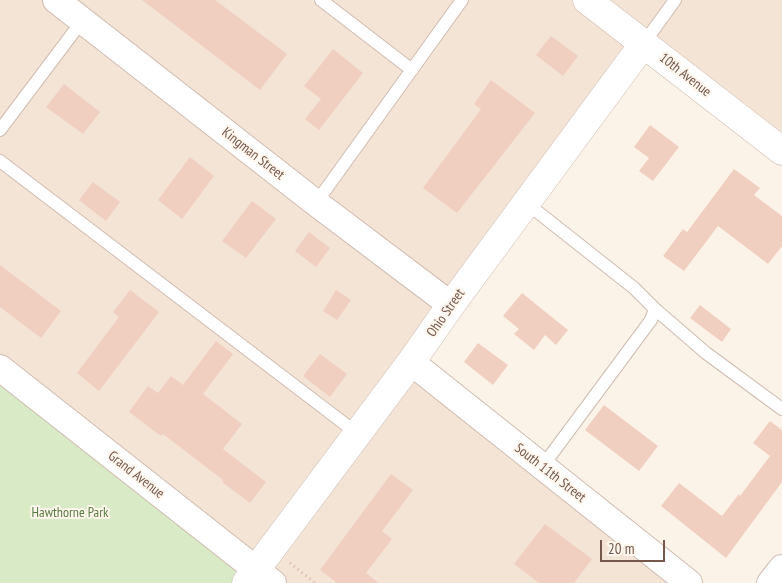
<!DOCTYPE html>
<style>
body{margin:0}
#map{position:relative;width:782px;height:583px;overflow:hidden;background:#fcf3e8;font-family:"PT Sans Narrow",sans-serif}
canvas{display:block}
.scale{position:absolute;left:600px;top:540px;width:65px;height:22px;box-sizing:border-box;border:2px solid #76574c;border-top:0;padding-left:6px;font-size:15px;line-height:18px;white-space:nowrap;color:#76574c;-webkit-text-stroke:4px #fff7ee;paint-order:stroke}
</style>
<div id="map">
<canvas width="782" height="583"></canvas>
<div class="scale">20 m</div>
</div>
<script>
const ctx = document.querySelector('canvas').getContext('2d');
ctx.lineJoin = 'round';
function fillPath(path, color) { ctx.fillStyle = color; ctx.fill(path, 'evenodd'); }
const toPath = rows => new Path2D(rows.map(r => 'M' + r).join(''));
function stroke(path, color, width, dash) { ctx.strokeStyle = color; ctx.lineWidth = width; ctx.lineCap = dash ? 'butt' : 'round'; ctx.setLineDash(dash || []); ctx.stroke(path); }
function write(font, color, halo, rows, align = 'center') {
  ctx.font = font + ' "PT Sans Narrow",sans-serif'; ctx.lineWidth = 4; ctx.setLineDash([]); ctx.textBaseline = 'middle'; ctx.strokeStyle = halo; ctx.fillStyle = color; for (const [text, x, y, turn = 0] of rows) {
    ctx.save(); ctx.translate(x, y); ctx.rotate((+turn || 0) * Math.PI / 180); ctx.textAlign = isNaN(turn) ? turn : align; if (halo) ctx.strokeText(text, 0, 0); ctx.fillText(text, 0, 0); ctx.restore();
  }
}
fillPath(toPath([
 [0,0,782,0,782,151,655,51,411,362,689,583,246,583,0,368]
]), '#f4e4d6');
fillPath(toPath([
 [0,368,256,570,246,583,0,583]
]), '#d8eac6');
fillPath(toPath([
 [142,0,215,0,287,54,260,90],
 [551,36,578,56,563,76,536,55],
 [333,49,363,73,319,130,305,119,321,99,304,86],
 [491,80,535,113,457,213,423,188,481,109,474,104],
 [64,84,100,112,83,134,46,107],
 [650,125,679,147,653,181,639,171,649,158,634,147],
 [190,157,214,176,182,219,158,200],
 [734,169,760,188,754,195,782,216,782,246,768,264,718,226,684,271,663,256,683,229,687,232],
 [93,182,120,202,106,221,79,200],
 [252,201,276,219,246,258,222,241],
 [309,232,330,248,316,267,295,251],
 [0,265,61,311,41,338,0,307],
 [130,290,159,312,99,391,77,373,119,317,113,312],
 [336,290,351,300,337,320,323,311],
 [522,293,568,330,556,345,545,335,534,350,514,334,519,329,503,316],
 [700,305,731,329,722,342,690,318],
 [216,341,233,354,203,394,242,424,223,449,266,482,250,503,222,482,223,480,163,434,161,436,129,412,148,386,158,393,171,376,183,385],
 [478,343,508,365,493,385,464,362],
 [320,354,347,374,330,397,303,376],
 [604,405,658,446,639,471,585,430],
 [770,421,782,430,782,482,726,558,661,506,679,483,722,516,739,494,740,496,770,456,753,443],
 [391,474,413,490,382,531,392,539,366,573,379,583,337,583,320,570],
 [545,524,592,559,574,583,539,583,514,564]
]), '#f1cfc0');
const service = toPath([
 [321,0,412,70],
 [644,43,675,0],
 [0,130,82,21],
 [0,161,358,434],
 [316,203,462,0],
 [526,204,539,213,634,288,655,309,651,320,542,467],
 [655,309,706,353,782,409]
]);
const minor = toPath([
 [56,0,316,203,451,305],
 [411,362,689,583],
 [0,368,273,583],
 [770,583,782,568]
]);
const tertiary = toPath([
 [587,0,782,151],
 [246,583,411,362,451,305,644,43]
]);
stroke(service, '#d0bcb0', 14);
stroke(minor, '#d0bcb0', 28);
stroke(tertiary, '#d0bcb0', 29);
stroke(toPath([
 [290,563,315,583]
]), '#d7b2a2', 3, [1, 4]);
stroke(service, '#fff', 12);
stroke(minor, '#fff', 26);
stroke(tertiary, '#fff', 28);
write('14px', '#76574c', '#fff7ee', [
 ["10th Avenue",685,75,38],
 ["Kingman Street",253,154,38],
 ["Ohio Street",446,313,-55],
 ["South 11th Street",550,473,38],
 ["Grand Avenue",136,475,38]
]);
write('14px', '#597c43', '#fff7ee', [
 ["Hawthorne Park",70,513]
]);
</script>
